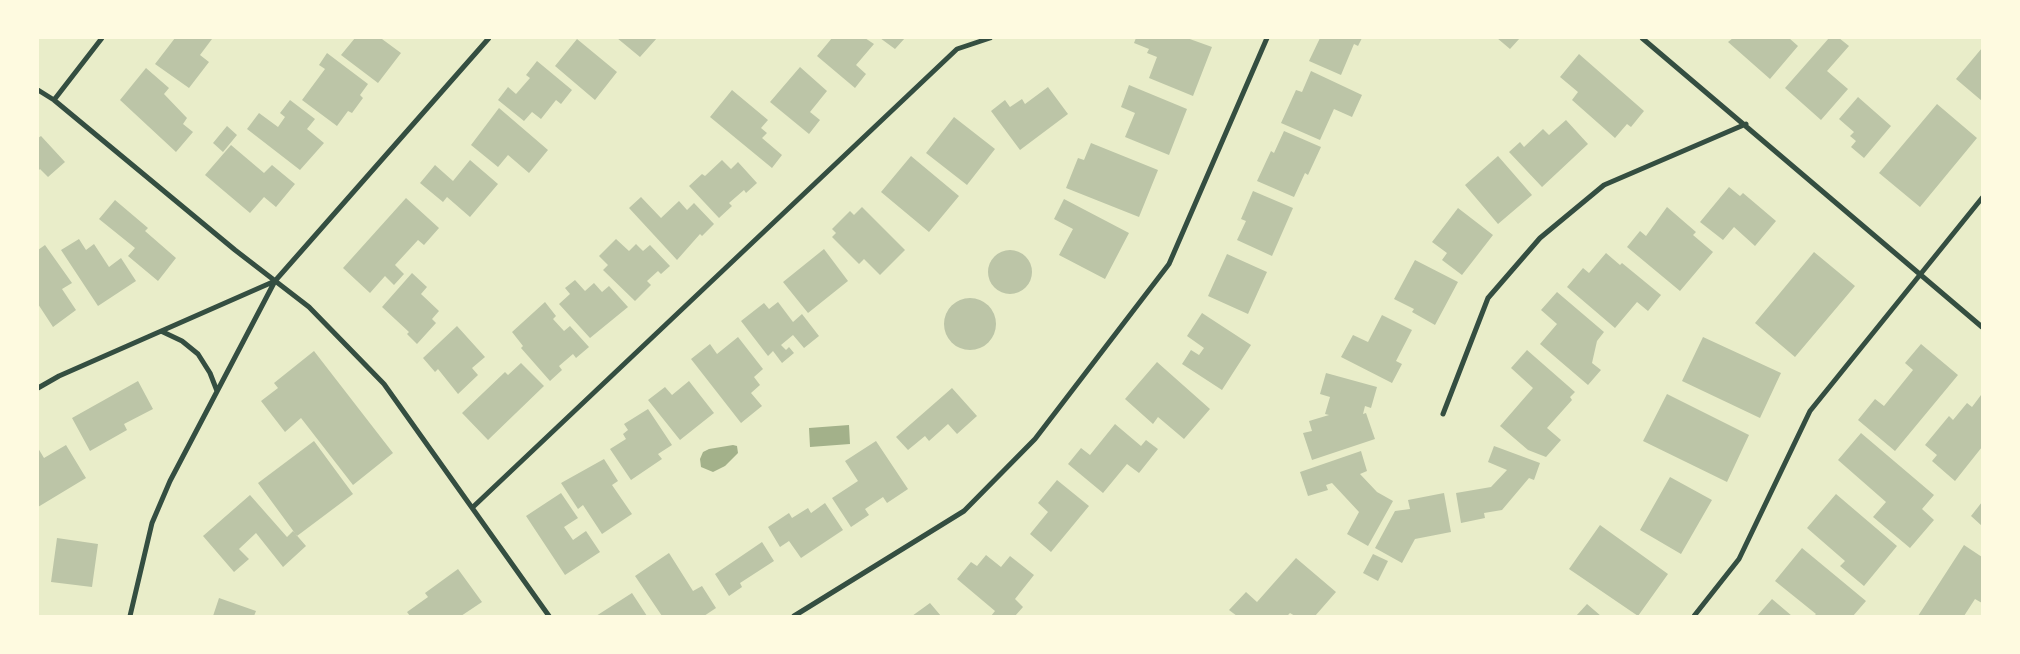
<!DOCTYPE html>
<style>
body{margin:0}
#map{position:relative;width:2020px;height:654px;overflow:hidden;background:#e9edc9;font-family:"Source Sans 3",sans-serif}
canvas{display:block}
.frame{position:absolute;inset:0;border:39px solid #fefae0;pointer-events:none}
</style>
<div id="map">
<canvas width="2020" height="654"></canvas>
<div class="frame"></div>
</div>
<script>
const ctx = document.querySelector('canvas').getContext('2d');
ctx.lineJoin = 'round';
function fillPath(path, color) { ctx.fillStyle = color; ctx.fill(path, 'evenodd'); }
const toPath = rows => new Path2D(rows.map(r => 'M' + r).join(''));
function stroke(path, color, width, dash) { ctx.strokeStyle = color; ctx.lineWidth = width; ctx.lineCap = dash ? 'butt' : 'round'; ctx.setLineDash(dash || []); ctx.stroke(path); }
fillPath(toPath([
 [849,425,850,444,810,447,809,428],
 [733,445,737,446,738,453,725,466,713,472,701,467,700,459,703,452,709,449]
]), '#a3b18a');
fillPath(toPath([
 [175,38,212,39,200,55,209,62,189,88,155,64],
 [355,38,383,38,382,39,401,53,378,83,341,55],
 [617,38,657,38,640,57],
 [832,38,865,38,874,44,856,65,866,74,855,88,817,56],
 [880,38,905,38,895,49],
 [1136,38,1187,38,1212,47,1193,96,1149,78,1157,57,1147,53,1149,49,1134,43],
 [1320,38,1362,38,1358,46,1354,44,1341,75,1309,61],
 [1497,38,1520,38,1510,49],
 [1733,38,1789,38,1798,46,1770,79,1728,42],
 [1829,38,1839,38,1849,46,1827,71,1848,89,1821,120,1785,88],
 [577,39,617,72,595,100,555,66],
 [1982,48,1982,101,1956,79],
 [327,53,368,84,360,95,363,98,352,113,348,111,337,126,302,100,325,69,319,65],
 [1579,54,1644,111,1631,127,1627,124,1615,138,1572,100,1578,92,1560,77],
 [537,61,572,90,561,104,556,100,541,119,532,112,524,121,498,100,508,87,516,94,530,78,526,75],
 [800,67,827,91,810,112,820,120,809,134,770,102],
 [146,68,169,88,164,94,187,118,183,124,193,132,176,152,120,100],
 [1311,71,1362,95,1352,117,1334,109,1320,140,1281,123,1296,90,1302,92],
 [1129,85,1187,109,1169,155,1125,137,1135,113,1121,107],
 [1048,87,1068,114,1020,150,991,111,1005,100,1010,107,1022,99,1025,104],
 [732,90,768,120,761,128,767,133,762,138,782,155,772,168,710,117],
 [1858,97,1891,126,1864,158,1851,147,1856,141,1850,136,1854,132,1839,119],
 [290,100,315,119,307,129,324,143,300,170,247,129,259,113,278,127,285,117,280,113],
 [1937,104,1977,138,1920,207,1879,173],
 [499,108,548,150,529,173,508,155,498,167,471,145],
 [954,117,995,149,967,185,926,153],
 [1566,120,1588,144,1542,187,1509,152,1520,142,1524,147,1543,129,1549,135],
 [227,126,237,135,223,152,213,143],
 [1284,131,1321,147,1308,175,1305,173,1294,197,1257,181,1271,151,1274,153],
 [41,136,65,162,48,177,40,169,38,171,38,138],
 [1091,143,1158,170,1139,217,1066,188,1078,158,1084,160],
 [231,145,264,173,272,165,295,184,276,207,264,197,250,213,205,175],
 [911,156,959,196,929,232,881,192],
 [1498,156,1532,195,1498,224,1465,185],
 [470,160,498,184,470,217,447,197,443,202,420,183,435,165,453,181],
 [722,160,731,169,738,162,757,183,746,193,744,190,729,203,732,206,719,218,689,186,702,174,705,176],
 [1729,187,1740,196,1743,193,1776,221,1755,246,1734,227,1723,240,1700,222],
 [1253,191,1293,208,1272,256,1237,240,1246,221,1241,219],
 [641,197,661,218,679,201,687,210,694,203,714,224,702,236,700,234,677,260,629,208],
 [406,198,439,228,424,245,418,240,395,265,404,274,394,285,385,276,370,293,343,268],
 [1064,199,1129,233,1105,279,1059,255,1073,229,1054,219],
 [115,200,148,228,145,231,176,258,158,281,128,256,135,248,99,219],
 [862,207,905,250,880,275,864,259,859,264,832,237,836,233,832,229,850,211,854,215],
 [1667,207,1696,232,1693,235,1713,252,1680,291,1627,247,1640,231,1646,236],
 [1458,208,1493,235,1462,275,1442,260,1447,253,1432,242],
 [79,239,86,250,94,244,109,267,121,258,136,281,98,306,61,250],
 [616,239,629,251,636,244,643,251,650,245,670,266,661,274,658,271,647,281,651,285,635,301,603,270,608,265,599,256],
 [45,245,72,283,62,289,76,310,53,327,38,304,38,250],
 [824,249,848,281,808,313,783,282],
 '988 272a22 22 0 1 1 44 0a22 22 0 1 1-44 0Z',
 [1814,252,1855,286,1795,357,1755,323],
 [1606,253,1620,265,1622,263,1661,295,1648,311,1637,302,1615,328,1567,287,1583,268,1589,273],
 [1227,254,1267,272,1248,314,1208,296],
 [1415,260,1458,282,1435,325,1412,312,1414,309,1394,299],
 [412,273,427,287,421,294,439,311,432,319,436,323,417,344,407,334,409,332,382,307],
 [575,280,585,291,594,283,602,292,609,286,628,307,590,338,559,304,570,294,565,288],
 [1557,292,1604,332,1597,341,1592,363,1601,370,1588,385,1540,344,1557,324,1541,310],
 '944 324a26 26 0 1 1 52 0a26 26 0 1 1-52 0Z',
 [545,302,556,316,553,319,564,331,570,326,589,347,576,358,573,354,559,366,562,370,550,381,521,348,523,346,512,332],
 [778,302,793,322,802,314,819,336,804,348,793,335,781,345,786,350,789,347,794,353,782,363,773,351,768,356,741,321,764,303,769,309],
 [1202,313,1251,345,1222,390,1182,364,1191,350,1199,355,1204,348,1187,336],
 [1382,315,1412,330,1396,361,1402,364,1392,383,1341,357,1353,335,1368,342],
 [457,326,485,357,472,368,478,375,458,394,438,369,435,372,423,358],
 [738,337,763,369,754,377,760,385,751,393,762,406,741,423,691,359,710,344,717,354],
 [1703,337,1781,373,1760,418,1682,381],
 [1921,344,1958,375,1895,451,1858,420,1875,399,1884,406,1913,370,1905,363],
 [1527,350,1575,392,1570,397,1572,400,1547,428,1561,440,1546,457,1528,450,1500,426,1533,388,1511,368],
 [314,351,393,453,353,485,301,418,285,432,261,401,278,388,274,383],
 [1157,362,1210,409,1184,439,1158,417,1153,424,1125,399],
 [521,363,544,386,488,440,462,413,505,372,508,375],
 [1326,373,1377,387,1371,408,1365,406,1363,414,1366,413,1375,439,1312,460,1303,433,1312,431,1309,421,1329,415,1325,414,1330,397,1320,394],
 [138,381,153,409,124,424,127,430,90,451,72,418],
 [689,381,714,413,680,440,648,400,665,387,672,395],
 [952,388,977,416,957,434,948,424,929,441,925,436,908,450,896,437],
 [1667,394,1749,435,1727,482,1643,441],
 [1981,395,1982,447,1955,481,1932,461,1937,455,1925,445,1949,416,1953,420,1967,403,1972,407],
 [648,409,672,445,658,454,662,459,631,480,610,449,626,439,623,434,628,430,624,424],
 [1115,424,1141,446,1146,440,1158,449,1139,473,1127,464,1103,493,1068,464,1081,448,1090,455],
 [1861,433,1934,495,1922,509,1934,520,1910,548,1873,517,1886,502,1838,460],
 [314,441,353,494,297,536,258,483],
 [876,441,908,489,887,503,883,497,865,509,869,515,851,527,832,498,858,481,845,461],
 [66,445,86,478,38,507,38,448,44,458],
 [1494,446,1540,463,1534,480,1529,478,1502,510,1484,513,1485,518,1461,523,1456,493,1491,487,1507,470,1488,462],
 [1361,451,1367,471,1360,474,1377,492,1393,501,1368,546,1347,534,1359,512,1332,483,1326,485,1328,490,1308,496,1300,472],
 [604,459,618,481,612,485,632,514,602,534,583,505,578,509,561,483],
 [1670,477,1712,500,1681,554,1640,530],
 [1057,480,1089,506,1051,552,1030,534,1048,512,1038,503],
 [561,493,578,518,564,527,573,540,586,531,600,552,565,575,526,516],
 [1444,493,1451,532,1415,539,1402,563,1375,548,1395,511,1410,509,1408,500],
 [1836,494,1897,546,1864,586,1840,566,1845,561,1807,528],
 [250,495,287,537,293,531,306,546,283,567,256,533,239,549,249,559,234,572,203,536],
 [1982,502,1982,526,1971,516],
 [825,503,843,530,801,558,789,541,780,547,768,527,789,513,792,518,808,508,811,513],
 [1600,525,1668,574,1638,616,1569,569],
 [57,538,98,544,92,587,51,582],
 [762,542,774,561,740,583,742,587,729,596,715,574],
 [1964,545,1982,557,1982,603,1975,599,1964,616,1918,616],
 [1802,548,1866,601,1853,616,1814,616,1816,614,1775,581],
 [669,553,693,591,702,586,716,608,704,616,662,616,635,576],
 [1373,554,1388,561,1378,581,1363,573],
 [986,555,1001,567,1010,556,1034,575,1015,599,1023,607,1015,616,991,616,995,611,957,579,971,562,977,566],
 [1296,558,1336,592,1315,616,1295,616,1290,613,1287,616,1237,616,1229,610,1246,592,1257,602],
 [458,569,482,602,461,616,410,616,407,612,428,597,425,593],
 [632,593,647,616,596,616],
 [219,598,256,611,254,616,213,616],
 [1772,599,1792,616,1757,616],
 [930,603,941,616,912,616],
 [1587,604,1601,616,1576,616]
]), '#bcc5a7');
stroke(toPath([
 [1642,38,1982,327],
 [38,90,54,100,235,250,309,307,384,384,549,616],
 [54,100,102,38],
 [163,332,182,341,198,354,210,373,217,391],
 [38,388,59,376,275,281,489,38],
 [1443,414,1488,298,1540,238,1604,185,1746,124],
 [473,507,957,49,990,38],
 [130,616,152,523,170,481,275,281],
 [794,616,964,511,1035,439,1169,264,1267,38],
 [1694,616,1739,559,1810,411,1982,198]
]), '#344e41', 5);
</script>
